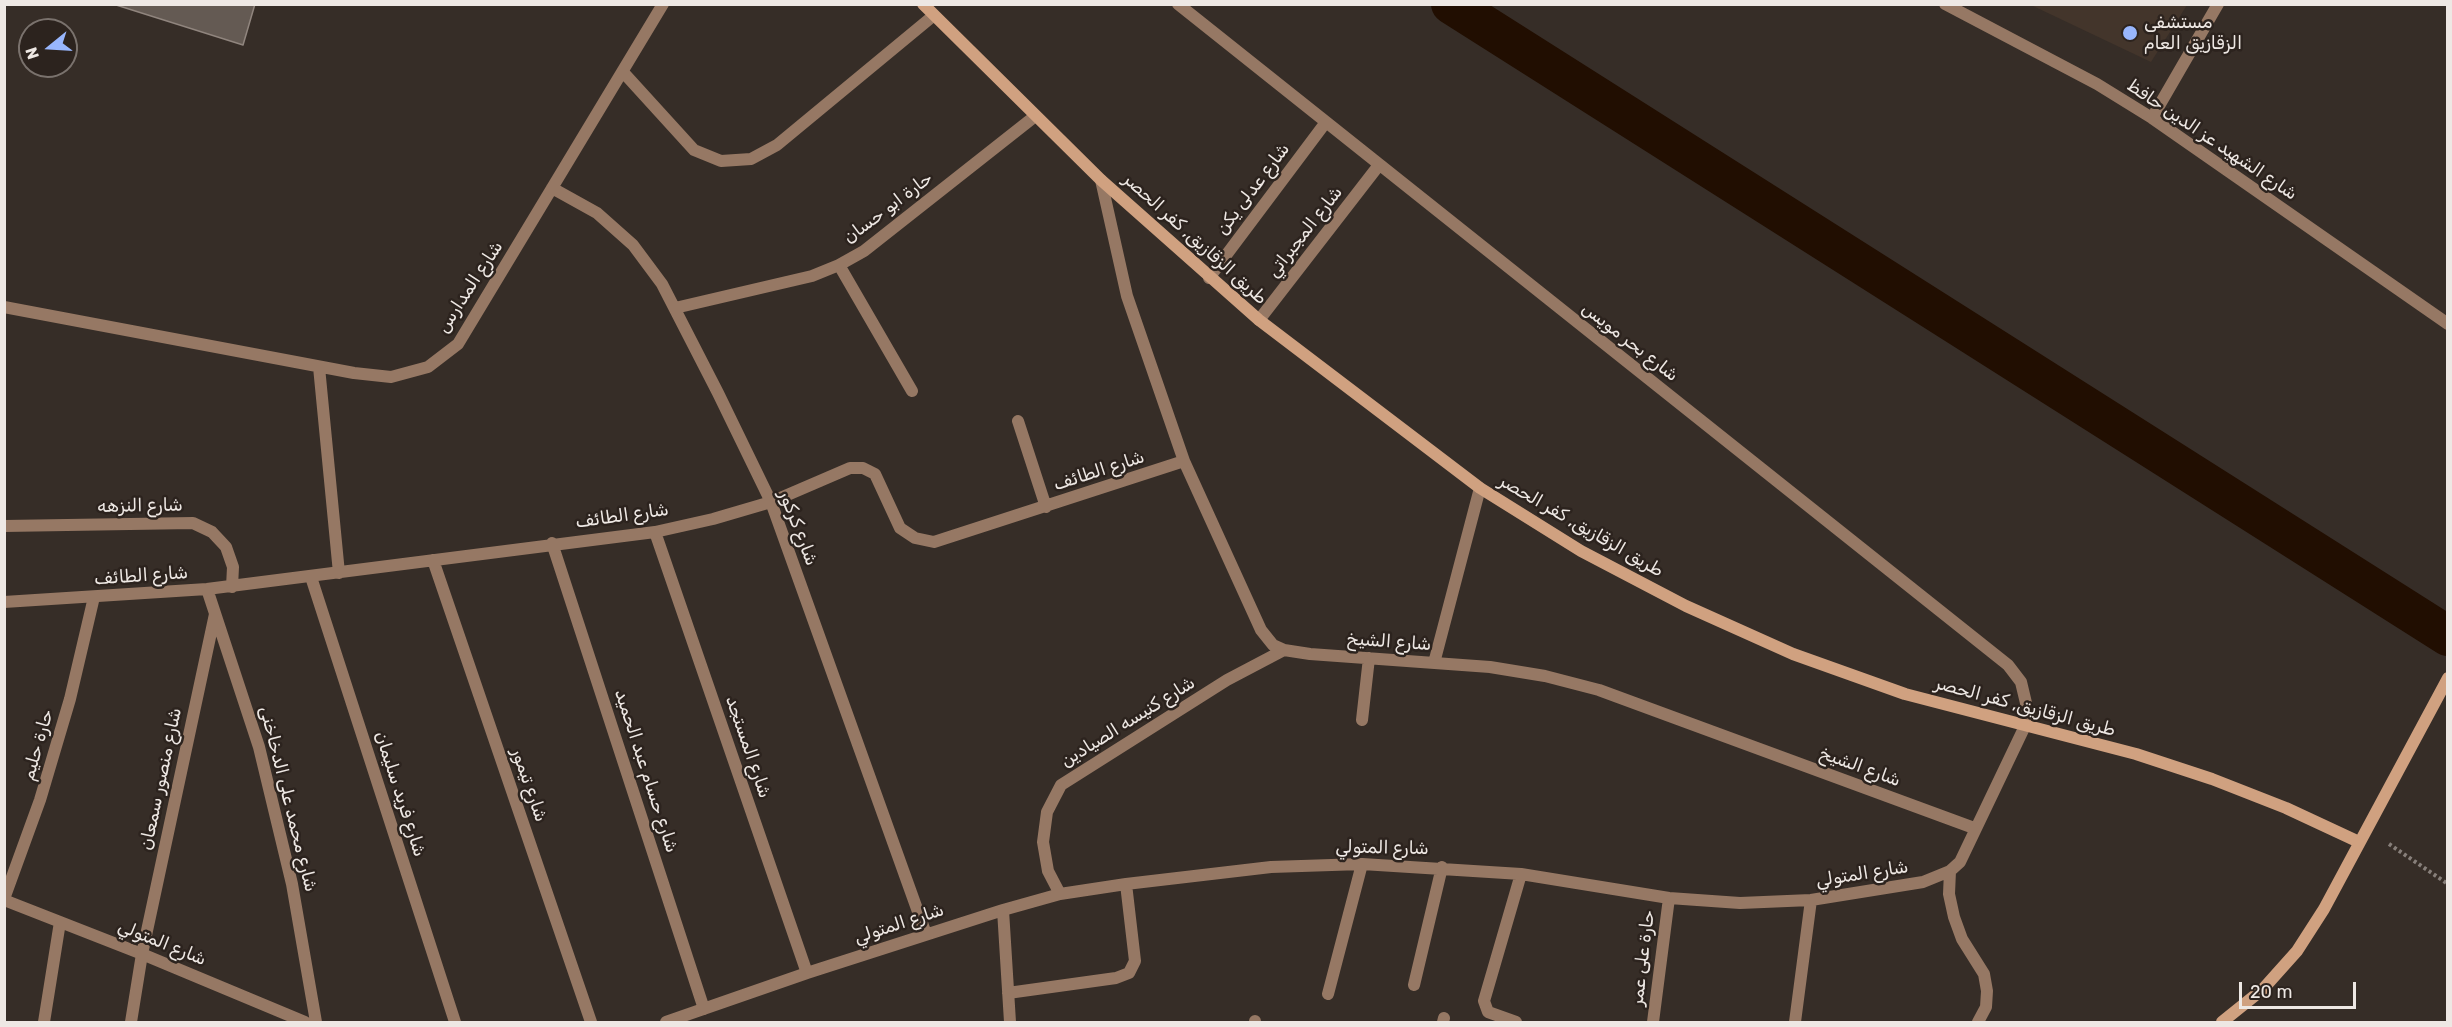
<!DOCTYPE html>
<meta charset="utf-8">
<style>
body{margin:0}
#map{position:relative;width:2452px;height:1027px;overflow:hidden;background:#362d27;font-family:Rubik,sans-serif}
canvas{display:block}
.frame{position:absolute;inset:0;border:6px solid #eee8e4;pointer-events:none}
.north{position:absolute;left:18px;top:18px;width:60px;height:60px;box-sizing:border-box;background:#2c231e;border:2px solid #7a726d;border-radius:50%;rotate:252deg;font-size:16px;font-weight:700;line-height:24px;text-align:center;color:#eee8e4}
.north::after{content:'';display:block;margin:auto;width:21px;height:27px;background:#98b6fd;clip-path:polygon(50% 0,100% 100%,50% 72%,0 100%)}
.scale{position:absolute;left:2239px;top:982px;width:117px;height:27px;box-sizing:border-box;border:3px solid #eee8e4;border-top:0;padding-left:8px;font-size:18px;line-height:21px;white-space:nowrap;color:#eee8e4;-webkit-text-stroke:4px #2c231e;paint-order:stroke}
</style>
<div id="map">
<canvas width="2452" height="1027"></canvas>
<div class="frame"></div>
<div class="north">N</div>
<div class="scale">20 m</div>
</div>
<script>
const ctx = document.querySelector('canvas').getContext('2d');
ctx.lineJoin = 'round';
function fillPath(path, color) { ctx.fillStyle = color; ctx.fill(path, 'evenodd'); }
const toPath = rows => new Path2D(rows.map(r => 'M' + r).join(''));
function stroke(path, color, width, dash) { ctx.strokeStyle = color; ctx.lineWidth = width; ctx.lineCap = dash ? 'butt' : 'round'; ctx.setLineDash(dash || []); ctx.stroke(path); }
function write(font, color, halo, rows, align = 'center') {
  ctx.font = font + ' Rubik,Vazirmatn,sans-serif'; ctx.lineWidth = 5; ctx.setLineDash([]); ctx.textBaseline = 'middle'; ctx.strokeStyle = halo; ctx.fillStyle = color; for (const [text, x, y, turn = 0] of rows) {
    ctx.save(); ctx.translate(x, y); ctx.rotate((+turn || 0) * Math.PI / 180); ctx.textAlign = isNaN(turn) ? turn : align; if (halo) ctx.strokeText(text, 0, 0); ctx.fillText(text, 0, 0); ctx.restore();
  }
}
fillPath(toPath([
 [2031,5,2187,4,2187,5,2151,62]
]), '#43352b');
stroke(toPath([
 [1451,4,2448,636]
]), '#210e01', 40);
const building = toPath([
 [113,4,255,4,243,45,113,4]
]);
fillPath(building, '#645a53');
stroke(building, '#90857e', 1.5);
stroke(toPath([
 [2389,844,2448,884]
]), '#877f7a', 4, [3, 3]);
stroke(toPath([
 [1945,4,2097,84,2152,118,2448,324],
 [623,72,694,150,721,161,751,159,777,145,933,16],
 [2152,118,2218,4],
 [1101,180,1127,296,1184,461,1261,630,1273,645,1284,650,1310,654,1490,667,1545,676,1599,690,1974,828],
 [552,188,597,213,633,245,662,284,718,393,771,502,926,934],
 [839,265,912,391],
 [1209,278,1326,122],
 [4,307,354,373,391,377,428,367,458,344,663,4],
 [675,308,812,276,839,265,864,251,1034,117],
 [1259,320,1379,165],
 [319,367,339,573],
 [1018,421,1046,507],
 [4,526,193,523,212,532,226,547,233,567,232,587],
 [655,532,807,973],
 [552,543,704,1009],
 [433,560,591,1022],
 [311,577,455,1022],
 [207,589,259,747,292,884,316,1022],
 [4,602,207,589,655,532,713,519,771,502,850,468,863,468,875,474,900,528,915,538,934,542,1184,461],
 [1434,663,1480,488],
 [1362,720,1369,658],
 [1950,871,1949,894,1954,917,1962,939,1984,974,1987,991,1986,1007,1978,1022],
 [1060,894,1048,871,1043,842,1047,812,1061,785,1227,680,1284,650],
 [4,899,40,800,70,699,94,597],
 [4,900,142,954,305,1022],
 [1003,910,1010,1022],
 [1414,985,1442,867],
 [1008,993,1116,978,1129,973,1135,961,1126,884],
 [1328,994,1362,864],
 [44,1022,60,922],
 [131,1022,142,954,215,614],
 [666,1022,807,973,1003,910,1060,894,1126,884,1271,867,1362,864,1521,874,1669,898,1740,903,1811,900,1923,882,1950,871,1960,862,2025,726,2026,703,2021,682,2008,665,1178,4],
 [1255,1022,1255,1021],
 [1443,1022,1444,1018],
 [1516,1022,1488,1012,1484,1001,1521,874],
 [1653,1022,1669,898],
 [1795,1022,1811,900]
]), '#967864', 12);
stroke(toPath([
 [923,4,1101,180,1259,320,1480,488,1581,551,1686,606,1793,654,1905,694,2136,754,2212,779,2286,808,2359,842],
 [2222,1022,2263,989,2297,951,2324,909,2448,678]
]), '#d0a180', 12);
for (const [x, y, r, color] of [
 [2130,33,8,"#98b6fd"]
]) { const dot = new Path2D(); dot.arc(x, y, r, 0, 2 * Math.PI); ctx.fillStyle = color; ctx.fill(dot); stroke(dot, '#2c231e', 2); }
write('18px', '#eee8e4', '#2c231e', [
 ["مستشفى",2144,23],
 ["الزقازيق العام",2144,44]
], 'left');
write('18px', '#eee8e4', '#2c231e', [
 ["شارع الشهيد عز الدين حافظ",2212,140,34],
 ["شارع عدلى يكن",1253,189,-53],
 ["حارة ابو حسان",888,208,-37],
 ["شارع المجبراتي",1305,232,-52],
 ["طريق الزقازيق, كفر الحصر",1195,239,42],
 ["شارع المدارس",470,287,-57],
 ["شارع بحر مويس",1630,342,38],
 ["شارع الطائف",1099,471,-18],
 ["شارع النزهه",140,506,-1],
 ["شارع الطائف",622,516,-8],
 ["طريق الزقازيق, كفر الحصر",1581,526,30],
 ["شارع كركور",798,528,69],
 ["شارع الطائف",141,576,-4],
 ["شارع الشيخ",1389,642,4],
 ["طريق الزقازيق, كفر الحصر",2025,707,15],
 ["شارع كنيسه الصيادين",1128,722,-32],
 ["حارة حليم",38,745,-74],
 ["شارع المستجد",748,747,71],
 ["شارع الشيخ",1860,767,20],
 ["شارع حسام عبد الحميد",646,771,72],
 ["شارع منصور سمعان",161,779,-78],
 ["شارع تيمور",529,785,71],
 ["شارع فريد سليمان",400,794,72],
 ["شارع محمد على الدخاخنى",288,799,76],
 ["شارع المتولي",1382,848,1],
 ["شارع المتولي",1862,874,-9],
 ["شارع المتولي",899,924,-18],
 ["شارع المتولي",162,943,22],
 ["حارة على عمر",1643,958,-83]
]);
</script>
